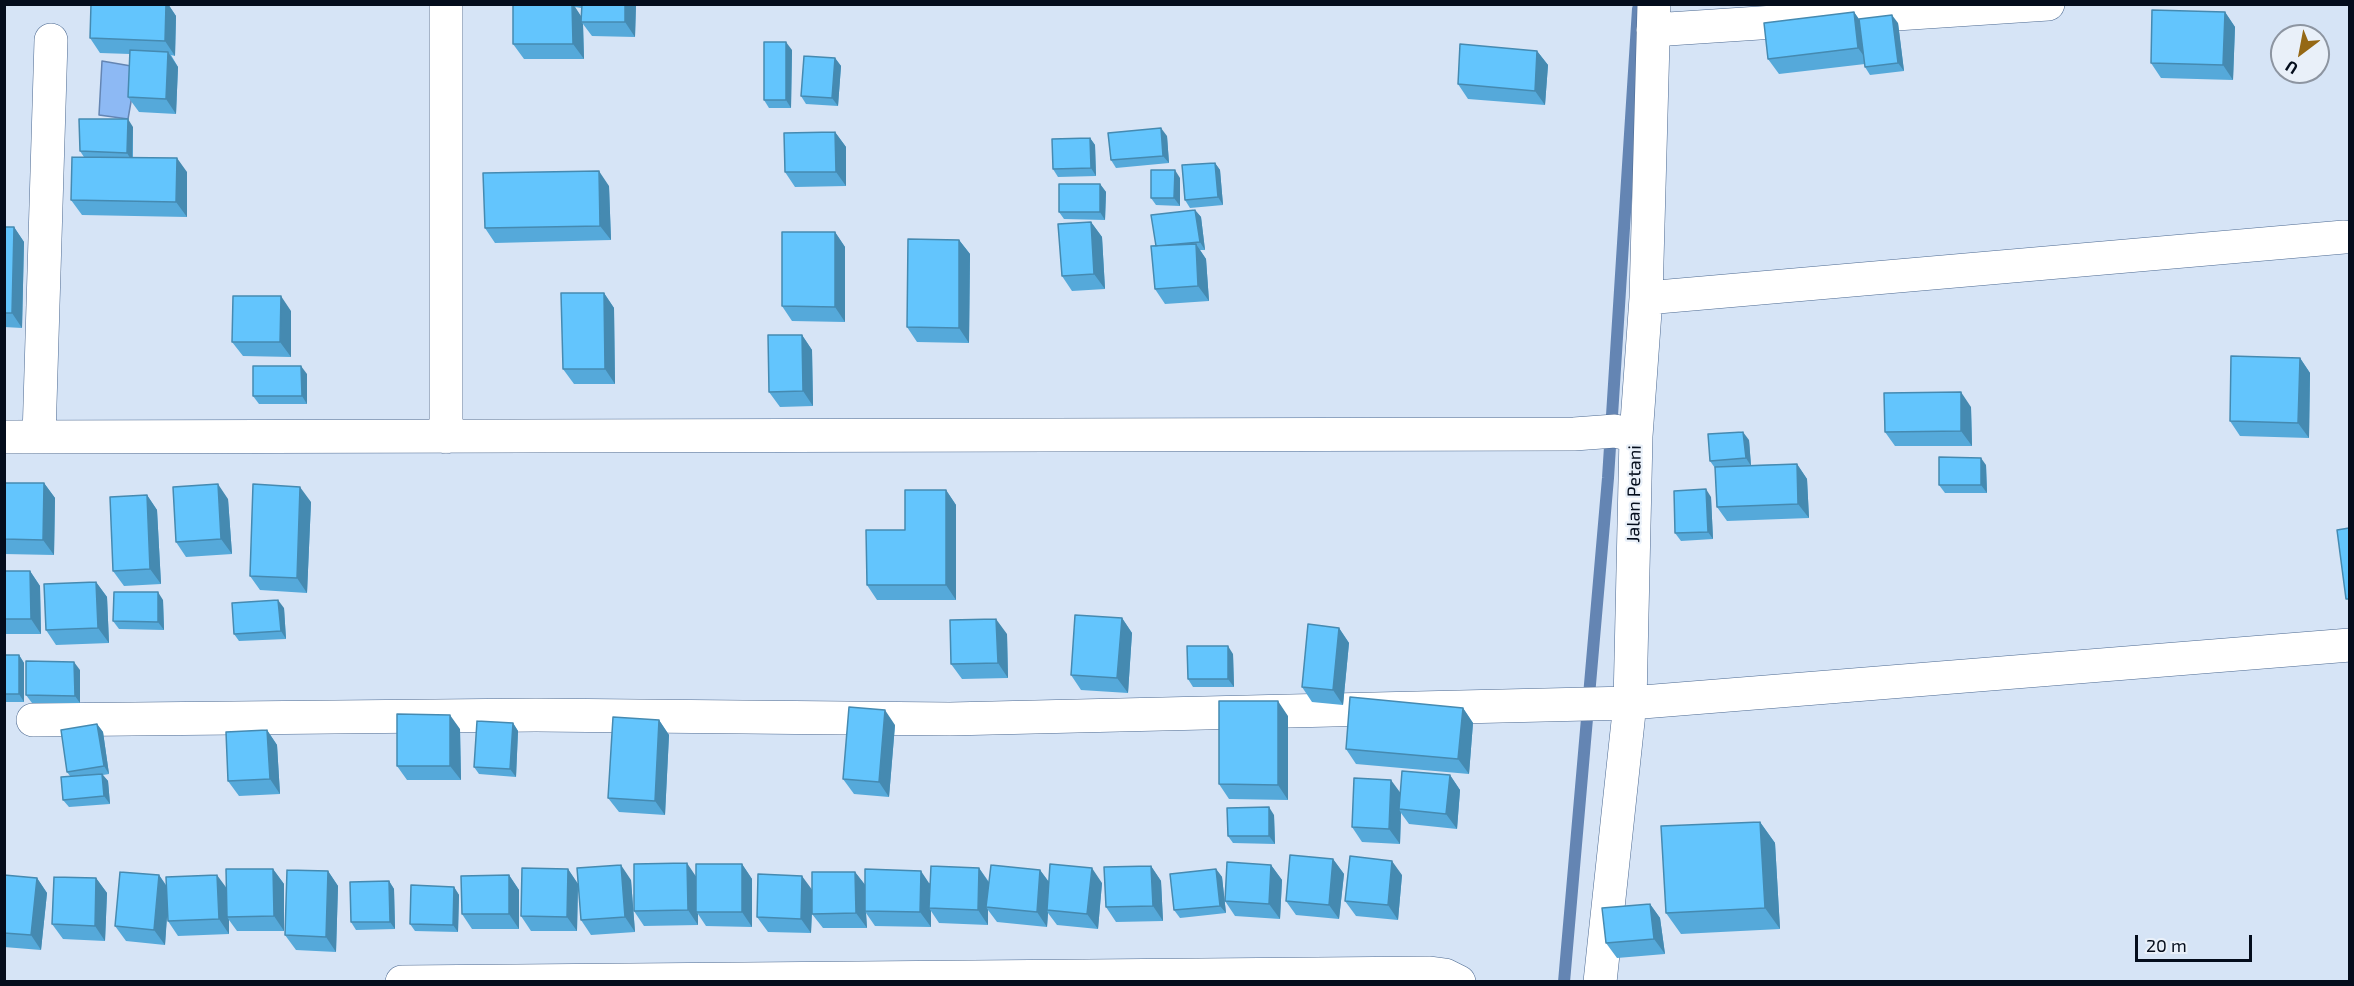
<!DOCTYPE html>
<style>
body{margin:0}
#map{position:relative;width:2354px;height:986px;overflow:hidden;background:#d6e4f6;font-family:"Exo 2",sans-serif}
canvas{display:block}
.frame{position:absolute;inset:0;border:6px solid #040d1c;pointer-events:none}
.north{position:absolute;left:2270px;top:24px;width:60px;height:60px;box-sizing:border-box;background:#e9f0f9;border:2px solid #8d95a1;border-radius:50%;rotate:212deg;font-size:16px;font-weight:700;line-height:24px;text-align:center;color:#040d1c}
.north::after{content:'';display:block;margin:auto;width:21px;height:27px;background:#956815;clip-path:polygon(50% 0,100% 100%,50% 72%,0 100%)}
.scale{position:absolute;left:2135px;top:935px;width:117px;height:27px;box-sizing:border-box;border:3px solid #040d1c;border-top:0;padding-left:8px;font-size:18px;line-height:21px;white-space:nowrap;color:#040d1c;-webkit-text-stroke:4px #e9f0f9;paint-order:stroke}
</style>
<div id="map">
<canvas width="2354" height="986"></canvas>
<div class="frame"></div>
<div class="north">U</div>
<div class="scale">20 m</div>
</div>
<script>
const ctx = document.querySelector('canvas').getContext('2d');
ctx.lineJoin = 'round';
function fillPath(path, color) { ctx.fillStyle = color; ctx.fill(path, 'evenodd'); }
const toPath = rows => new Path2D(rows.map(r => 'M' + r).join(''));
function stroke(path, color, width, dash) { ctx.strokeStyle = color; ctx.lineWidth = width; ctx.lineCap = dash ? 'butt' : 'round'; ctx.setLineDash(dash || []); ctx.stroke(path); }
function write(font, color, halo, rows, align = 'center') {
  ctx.font = font + ' "Exo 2",sans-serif'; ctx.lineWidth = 4.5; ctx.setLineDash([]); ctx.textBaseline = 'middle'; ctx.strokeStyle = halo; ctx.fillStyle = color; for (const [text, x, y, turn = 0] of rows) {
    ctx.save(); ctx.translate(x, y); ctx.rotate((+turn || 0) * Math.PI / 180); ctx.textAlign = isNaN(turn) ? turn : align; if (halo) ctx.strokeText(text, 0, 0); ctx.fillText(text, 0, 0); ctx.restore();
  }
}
const water = toPath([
 [102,61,137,67,128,119,99,115,102,61]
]);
fillPath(water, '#8db9f4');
stroke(water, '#6485b3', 1.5);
stroke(toPath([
 [1564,982,1608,478,1638,9]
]), '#6485b3', 12);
const street = toPath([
 [1653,30,2048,4],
 [1646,298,2344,237],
 [4,437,1574,434,1615,431,1636,436],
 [39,437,51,40],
 [446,437,446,4],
 [33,720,536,715,950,719,1630,703,2350,645],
 [402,982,1430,973,1445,975,1459,982],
 [1600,982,1630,703,1636,436,1646,298,1654,4]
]);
stroke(street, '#4c6991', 34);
stroke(street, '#fff', 33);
fillPath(toPath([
 [91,4,168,4,176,16,175,56,171,55,178,67,176,114,139,112,128,97,130,54,100,53,90,38],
 [636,4,635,37,592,36,583,24,584,59,524,59,513,44,513,5],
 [575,7,581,8,581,17],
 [1854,12,1859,19,1898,23,1904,71,1870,75,1865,67,1865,64,1779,74,1768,59],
 [2225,12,2235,27,2233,80,2161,78,2151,63],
 [792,50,791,108,769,108,764,100],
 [1537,51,1548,65,1545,105,1468,99,1458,84],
 [835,58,841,66,838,106,806,104,801,96],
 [133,127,133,157,187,172,187,217,82,215,71,200,84,157,80,151],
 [835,132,846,147,846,186,795,187,785,172],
 [1167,136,1169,163,1116,168,1111,160],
 [1090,138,1095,145,1096,176,1058,177,1053,169],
 [1215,163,1220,170,1223,205,1190,208,1185,200],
 [1180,178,1180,206,1156,205,1151,198],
 [1100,184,1106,192,1105,220,1064,219,1059,212],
 [609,186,611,240,495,243,485,228],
 [1195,210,1201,217,1205,250,1200,250,1206,259,1209,301,1165,304,1155,289,1156,246],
 [1091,222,1102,237,1105,289,1072,291,1062,276],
 [4,227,14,227,24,242,22,328,4,327],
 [835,232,845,247,845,322,792,321,782,306],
 [959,240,970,254,969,343,917,342,907,327],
 [604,293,614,308,615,384,574,384,563,369],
 [291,311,291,357,243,356,232,342],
 [802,335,812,350,813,406,780,407,769,392],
 [2300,358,2310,373,2309,438,2240,436,2230,421],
 [307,374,307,404,259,404,253,396],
 [1971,407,1972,446,1895,446,1885,432],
 [1749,440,1751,465,1797,464,1807,479,1809,518,1727,521,1717,507,1715,468,1710,461],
 [1986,465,1987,493,1945,493,1939,485],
 [4,483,44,483,55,498,54,555,4,554],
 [946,490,956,505,956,600,877,600,867,585,905,530],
 [147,495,157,510,161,584,124,586,113,571],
 [1711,497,1713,539,1681,541,1675,533],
 [228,499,232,554,186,557,176,542],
 [311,502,307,593,260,590,250,576],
 [4,571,30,571,40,586,41,634,4,634],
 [96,582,107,597,109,643,56,645,46,630],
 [163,600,164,630,119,629,113,621],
 [284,608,286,639,239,641,234,634],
 [1122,618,1132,633,1128,693,1081,690,1071,675],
 [1339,628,1349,643,1343,705,1312,702,1302,687],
 [1007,634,1008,678,962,679,951,664],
 [1233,654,1234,687,1193,687,1188,679],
 [4,655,19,655,24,663,24,702,4,702],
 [80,670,80,703,32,703,26,695],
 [1463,708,1473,723,1469,774,1356,764,1346,749],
 [1288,716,1288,800,1229,799,1219,784],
 [659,720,669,735,665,815,619,812,608,798],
 [513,723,518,731,516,777,479,774,474,767],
 [97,724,103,732,109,774,103,775,108,781,110,804,69,807,63,800,70,776,67,772],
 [895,725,889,797,854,794,843,779],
 [460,729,461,780,407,780,397,766],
 [267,730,277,745,280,794,239,796,228,781],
 [1450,775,1460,790,1457,829,1409,824,1401,813,1400,844,1362,842,1352,827,1400,793],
 [1274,815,1275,844,1233,843,1228,836],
 [1760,822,1775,843,1780,929,1681,934,1666,913],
 [1333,859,1344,874,1339,919,1296,915,1286,901],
 [742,864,752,879,752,927,706,926,698,914,698,925,644,926,634,911,696,876],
 [1271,865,1282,880,1280,919,1235,916,1225,901],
 [1151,866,1161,881,1163,921,1116,922,1106,907],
 [979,868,989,882,1040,870,1049,882,1102,883,1098,929,1057,925,1048,913,1047,927,997,922,988,910,988,925,939,923,931,911,931,927,875,926,866,913,867,928,823,928,812,914,812,904,811,933,768,932,757,917,812,890,855,872,865,885,930,883],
 [273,869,284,884,284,931,237,931,229,920,229,934,178,936,168,921,167,913,165,945,126,941,115,926,159,875,166,885,227,888],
 [568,869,578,884,577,931,531,931,521,916],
 [1216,869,1222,877,1226,913,1180,918,1174,910],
 [328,871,338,886,336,952,296,950,285,935],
 [4,875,37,878,47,893,41,950,4,947],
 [509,875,519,890,519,929,472,929,462,914],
 [1402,875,1398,920,1356,916,1345,901],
 [96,878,107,893,105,941,63,939,52,924],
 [631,880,635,932,591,935,581,920],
 [389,881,394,889,395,929,356,930,351,922],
 [454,887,459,895,458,932,415,931,410,924],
 [1650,904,1660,918,1665,954,1617,958,1606,943]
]), '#55a9da');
fillPath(toPath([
 [165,4,168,4,176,16,175,56,165,41],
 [573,4,583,19,581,22,583,24,584,59,573,44],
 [625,4,636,4,635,37,625,22],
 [1854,12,1864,27,1869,63,1858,48],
 [2225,12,2235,27,2233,80,2223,65],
 [1892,15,1898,23,1904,71,1898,63],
 [786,42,792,50,791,108,786,100],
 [1537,51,1548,65,1545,105,1535,91],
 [168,52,178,67,176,114,166,99],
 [835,58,841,66,838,106,832,98],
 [128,119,133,127,132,161,127,153],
 [1161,128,1167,136,1169,163,1163,156],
 [835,132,846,147,846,186,836,172],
 [1090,138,1095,145,1096,176,1091,168],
 [177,158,187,172,187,217,176,202],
 [1215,163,1220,170,1223,205,1218,197],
 [1175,170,1180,178,1180,206,1174,198],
 [599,171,609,186,611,240,600,226],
 [1100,184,1106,192,1105,220,1100,212],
 [1195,210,1201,217,1205,250,1200,242],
 [1091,222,1102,237,1105,289,1094,274],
 [14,227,24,242,22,328,12,313],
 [835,232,845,247,845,322,835,307],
 [959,240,970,254,969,343,959,328],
 [1196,244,1206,259,1209,301,1198,286],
 [604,293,614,308,615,384,605,369],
 [281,296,291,311,291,357,280,342],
 [802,335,812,350,813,406,803,391],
 [2300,358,2310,373,2309,438,2298,423],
 [301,366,307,374,307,404,302,396],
 [1961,392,1971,407,1972,446,1961,431],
 [1743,432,1749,440,1751,466,1746,458],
 [1981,458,1986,465,1987,493,1981,485],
 [1797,464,1807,479,1809,518,1798,504],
 [44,483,55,498,54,555,43,540],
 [218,484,228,499,232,554,221,539],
 [300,487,311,502,307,593,297,578],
 [1706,489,1711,497,1713,539,1708,532],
 [946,490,956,505,956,600,946,585],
 [147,495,157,510,161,584,150,569],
 [30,571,40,586,41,634,31,619],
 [96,582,107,597,109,643,98,628],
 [158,592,163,600,164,630,158,622],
 [278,600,284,608,286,639,281,631],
 [1122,618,1132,633,1128,693,1117,678],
 [996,619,1007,634,1008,678,998,663],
 [1339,628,1349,643,1343,705,1333,690],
 [1228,646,1233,654,1234,687,1228,679],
 [19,655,24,663,24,702,19,694],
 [74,662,80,670,80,703,75,696],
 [1278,701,1288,716,1288,800,1278,785],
 [1463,708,1473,723,1469,774,1458,759],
 [885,710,895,725,889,797,879,782],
 [450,715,460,729,461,780,450,766],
 [659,720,669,735,665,815,655,801],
 [513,723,518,731,516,777,510,769],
 [97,724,103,732,109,774,104,766],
 [267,730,277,745,280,794,270,779],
 [102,774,108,781,110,804,104,796],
 [1450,775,1460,790,1457,829,1446,814],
 [1391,780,1402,795,1399,809,1401,813,1400,844,1389,829],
 [1269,807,1274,815,1275,844,1269,836],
 [1760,822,1775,843,1780,929,1765,908],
 [1333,859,1344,874,1339,919,1329,905],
 [1392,861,1402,875,1398,920,1388,905],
 [687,863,697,878,696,912,698,914,698,925,688,910],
 [742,864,752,879,752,927,742,912],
 [621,865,631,880,635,932,625,917],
 [1271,865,1282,880,1280,919,1269,904],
 [1151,866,1161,881,1163,921,1153,906],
 [979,868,989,883,986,907,988,910,988,925,978,910],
 [1092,868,1102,883,1098,929,1087,914],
 [273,869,284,884,284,931,274,916],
 [568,869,578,884,577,931,567,917],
 [1216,869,1222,877,1226,913,1220,906],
 [1040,870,1051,885,1047,910,1048,913,1047,927,1037,912],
 [328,871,338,886,336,952,326,937],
 [921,871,931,886,929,908,931,911,931,927,920,912],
 [855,872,866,886,865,911,866,913,867,928,856,913],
 [159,875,169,890,165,945,154,930],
 [217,875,228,890,227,917,229,920,229,934,219,919],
 [509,875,519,890,519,929,509,914],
 [802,876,813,891,811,933,801,919],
 [37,878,47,893,41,950,31,935],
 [96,878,107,893,105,941,95,926],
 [389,881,394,889,395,929,390,922],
 [454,887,459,895,458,932,453,925],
 [1650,904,1660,918,1665,954,1654,939]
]), '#458ab1');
const building = toPath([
 [91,4,166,4,165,41,90,38,91,4],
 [572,4,573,44,513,44,513,5,572,4],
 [582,4,625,4,625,22,581,22,582,4],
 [2152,10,2225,12,2223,65,2151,63,2152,10],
 [1854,12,1858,48,1768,59,1764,23,1854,12],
 [1892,15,1898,63,1865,67,1859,19,1892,15],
 [764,42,786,42,786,100,764,100,764,42],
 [1460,44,1537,51,1535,91,1458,84,1460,44],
 [130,50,168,52,166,99,128,97,130,50],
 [804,56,835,58,832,98,801,96,804,56],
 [79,119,128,119,127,153,80,151,79,119],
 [1161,128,1163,156,1111,160,1108,133,1161,128],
 [835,132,836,172,785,172,784,133,835,132],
 [1090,138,1091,168,1053,169,1052,139,1090,138],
 [72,157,177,158,176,202,71,200,72,157],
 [1215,163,1218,197,1185,200,1182,165,1215,163],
 [1151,170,1175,170,1174,198,1151,198,1151,170],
 [599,171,600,226,485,228,483,173,599,171],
 [1059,184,1100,184,1100,212,1059,212,1059,184],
 [1195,210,1200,242,1156,246,1151,215,1195,210],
 [1091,222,1094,274,1062,276,1058,224,1091,222],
 [4,227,14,227,12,313,4,313,4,227],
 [782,232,835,232,835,307,782,306,782,232],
 [908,239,959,240,959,328,907,327,908,239],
 [1196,244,1198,286,1155,289,1151,246,1196,244],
 [561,293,604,293,605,369,563,369,561,293],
 [233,296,281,296,280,342,232,342,233,296],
 [768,335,802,335,803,391,769,392,768,335],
 [2231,356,2300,358,2298,423,2230,421,2231,356],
 [253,366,301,366,302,396,253,396,253,366],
 [1961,392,1961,431,1885,432,1884,393,1961,392],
 [1743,432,1746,458,1710,461,1708,434,1743,432],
 [1939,457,1981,458,1981,485,1939,485,1939,457],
 [1797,464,1798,504,1717,507,1715,467,1797,464],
 [4,483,44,483,43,540,4,539,4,483],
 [218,484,221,539,176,542,173,487,218,484],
 [253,484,300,487,297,578,250,576,253,484],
 [1706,489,1708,532,1675,533,1674,491,1706,489],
 [905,490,946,490,946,585,867,585,866,530,905,530,905,490],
 [147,495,150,569,113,571,110,497,147,495],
 [2349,528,2349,599,2346,599,2337,530,2349,528],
 [4,571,30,571,31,619,4,619,4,571],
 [96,582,98,628,46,630,44,584,96,582],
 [114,592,158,592,158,622,113,621,114,592],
 [278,600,281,631,234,634,232,603,278,600],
 [1075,615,1122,618,1117,678,1071,675,1075,615],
 [996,619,998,663,951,664,950,620,996,619],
 [1308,624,1339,628,1333,690,1302,687,1308,624],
 [1187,646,1228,646,1228,679,1188,679,1187,646],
 [4,655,19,655,19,694,4,694,4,655],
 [26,661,74,662,75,696,26,695,26,661],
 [1350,697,1463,708,1458,759,1346,749,1350,697],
 [1219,701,1278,701,1278,785,1219,784,1219,701],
 [849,707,885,710,879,782,843,779,849,707],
 [397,714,450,715,450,766,397,766,397,714],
 [613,717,659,720,655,801,608,798,613,717],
 [477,721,513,723,510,769,474,767,477,721],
 [97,724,104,766,67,772,61,730,97,724],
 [267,730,270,779,228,781,226,732,267,730],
 [1402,771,1450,775,1446,814,1399,809,1402,771],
 [102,774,104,796,63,800,61,777,102,774],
 [1354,778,1391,780,1389,829,1352,827,1354,778],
 [1269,807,1269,836,1228,836,1227,808,1269,807],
 [1760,822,1765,908,1666,913,1661,826,1760,822],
 [1290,855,1333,859,1329,905,1286,901,1290,855],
 [1350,856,1392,861,1388,905,1345,901,1350,856],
 [1227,862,1271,865,1269,904,1225,901,1227,862],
 [687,863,688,910,634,911,634,864,687,863],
 [696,864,742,864,742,912,696,912,696,864],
 [1050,864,1092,868,1087,914,1047,910,1050,864],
 [621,865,625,917,581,920,577,868,621,865],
 [991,865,1040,870,1037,912,986,907,991,865],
 [931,866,979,868,978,910,929,908,931,866],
 [1151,866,1153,906,1106,907,1104,867,1151,866],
 [522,868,568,869,567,917,521,916,522,868],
 [226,869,273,869,274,916,227,917,226,869],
 [865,869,921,871,920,912,865,911,865,869],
 [1216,869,1220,906,1174,910,1170,874,1216,869],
 [287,870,328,871,326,937,285,935,287,870],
 [120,872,159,875,154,930,115,926,120,872],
 [812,872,855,872,856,913,812,914,812,872],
 [758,874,802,876,801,919,757,917,758,874],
 [4,875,37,878,31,935,4,933,4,875],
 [217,875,219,919,168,921,166,877,217,875],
 [509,875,509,914,462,914,461,876,509,875],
 [54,877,96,878,95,926,52,924,54,877],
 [389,881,390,922,351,922,350,882,389,881],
 [411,885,454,887,453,925,410,924,411,885],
 [1650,904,1654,939,1606,943,1602,908,1650,904]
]);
fillPath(building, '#63c5fd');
stroke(building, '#458ab1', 1.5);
write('18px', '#040d1c', '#e9f0f9', [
 ["Jalan Petani",1634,494,-89]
]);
</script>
